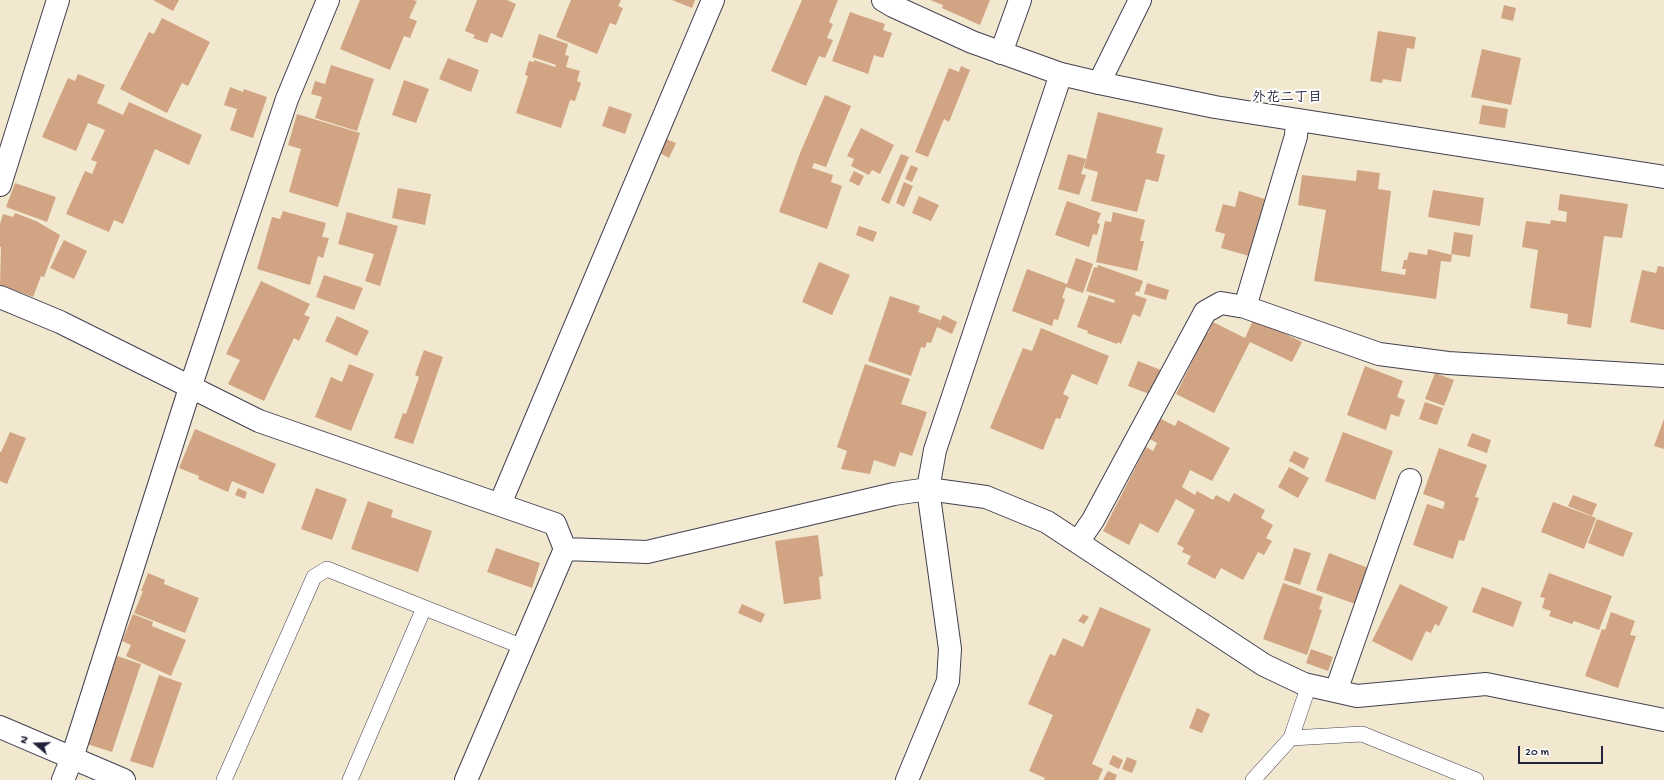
<!DOCTYPE html>
<meta charset="utf-8">
<style>
body{margin:0}
#map{position:relative;width:1664px;height:780px;overflow:hidden;background:#f2e8cf;font-family:"Gochi Hand",sans-serif}
canvas{display:block}
.north{position:absolute;left:16px;top:724px;width:40px;height:40px;-webkit-text-stroke:3px #fff;paint-order:stroke;rotate:289deg;font-size:11px;font-weight:700;line-height:16px;text-align:center;color:#22223b}
.north::after{content:'';display:block;margin:auto;width:14px;height:18px;background:#22223b;clip-path:polygon(50% 0,100% 100%,50% 72%,0 100%)}
.scale{position:absolute;left:1518px;top:746px;width:85px;height:18px;box-sizing:border-box;border:2px solid #22223b;border-top:0;padding-left:5px;font-size:12px;line-height:14px;white-space:nowrap;color:#22223b;-webkit-text-stroke:3px #fff;paint-order:stroke}
</style>
<div id="map">
<canvas width="1664" height="780"></canvas>
<div class="north">N</div>
<div class="scale">20 m</div>
</div>
<script>
const ctx = document.querySelector('canvas').getContext('2d');
ctx.lineJoin = 'round';
function fillPath(path, color) { ctx.fillStyle = color; ctx.fill(path, 'evenodd'); }
const toPath = rows => new Path2D(rows.map(r => 'M' + r).join(''));
function stroke(path, color, width, dash) { ctx.strokeStyle = color; ctx.lineWidth = width; ctx.lineCap = dash ? 'butt' : 'round'; ctx.setLineDash(dash || []); ctx.stroke(path); }
function write(font, color, halo, rows, align = 'center') {
  ctx.font = font + ' "Gochi Hand","Klee One",sans-serif'; ctx.lineWidth = 4; ctx.setLineDash([]); ctx.textBaseline = 'middle'; ctx.strokeStyle = halo; ctx.fillStyle = color; for (const [text, x, y, turn = 0] of rows) {
    ctx.save(); ctx.translate(x, y); ctx.rotate((+turn || 0) * Math.PI / 180); ctx.textAlign = isNaN(turn) ? turn : align; if (halo) ctx.strokeText(text, 0, 0); ctx.fillText(text, 0, 0); ctx.restore();
  }
}
fillPath(toPath([
 [153,0,179,0,173,11],
 [360,0,413,0,417,1,409,18,417,21,410,38,404,36,390,70,340,49],
 [477,0,507,0,516,4,502,38,491,33,487,43,473,38,475,35,465,31],
 [571,0,621,0,618,6,623,8,616,25,610,23,597,54,556,37],
 [672,0,695,0,692,8],
 [802,0,838,0,829,22,833,24,827,38,833,40,825,58,819,56,806,86,771,71],
 [930,0,990,0,980,25,942,8,943,5],
 [1504,5,1516,8,1513,21,1501,18],
 [850,12,885,24,883,30,892,33,883,58,874,55,868,74,832,61],
 [162,18,210,42,188,86,182,83,167,113,120,89,149,32,154,34],
 [1378,31,1416,37,1414,49,1407,48,1401,82,1383,79,1382,83,1370,81],
 [539,34,568,44,565,55,569,56,566,67,580,71,577,81,581,83,575,101,570,100,561,128,516,113,528,76,525,75,529,61,534,62,534,60,555,67,556,65,532,57],
 [1482,49,1521,58,1511,105,1471,97],
 [448,58,479,70,471,92,439,79],
 [331,65,374,79,357,131,315,118,322,97,311,94,315,81,325,84],
 [961,66,970,70,949,122,944,119,928,157,915,152,949,68,959,72],
 [78,74,105,85,97,103,123,115,129,102,202,135,189,165,155,149,123,224,114,220,109,232,66,214,85,171,92,174,97,162,91,160,105,130,88,123,76,151,42,137,68,78,75,81],
 [404,80,429,89,416,123,392,115],
 [230,87,243,92,244,89,267,97,253,138,230,130,237,109,224,105],
 [825,95,851,106,826,167,814,163,812,168,833,175,831,182,842,186,827,229,779,212,800,153],
 [1482,105,1508,109,1505,128,1479,124],
 [609,106,632,114,625,134,602,126],
 [1098,112,1163,128,1156,153,1165,155,1158,182,1146,179,1137,212,1091,201,1098,172,1084,168],
 [297,114,360,133,338,207,289,192,301,149,288,145],
 [861,128,894,145,880,174,872,170,869,175,851,166,854,159,847,156],
 [666,139,676,143,669,158,660,153],
 [901,154,909,157,889,204,881,200],
 [1068,154,1086,159,1081,174,1086,175,1079,195,1058,189],
 [911,165,918,168,912,182,905,179],
 [1357,170,1380,173,1378,189,1391,191,1381,271,1405,275,1406,269,1402,269,1404,260,1407,260,1409,252,1427,255,1428,249,1452,255,1451,262,1441,261,1436,299,1314,281,1326,210,1298,205,1302,175,1356,181],
 [854,171,864,176,859,186,849,181],
 [904,182,913,186,904,207,896,203],
 [15,183,56,197,47,222,6,207],
 [398,188,431,194,425,225,392,218],
 [1433,190,1484,198,1480,226,1428,217],
 [1239,191,1265,199,1249,256,1221,248,1225,234,1215,231,1223,204,1235,207],
 [1560,194,1628,204,1622,238,1604,236,1591,328,1567,324,1568,314,1530,308,1538,250,1522,247,1526,221,1550,224,1551,220,1566,222,1567,212,1558,210],
 [919,196,939,205,931,221,912,213],
 [1067,201,1101,213,1097,223,1100,224,1097,235,1093,234,1089,247,1055,235],
 [283,211,326,223,322,237,329,238,323,258,318,256,310,285,257,269,272,217,280,219],
 [347,212,398,226,380,286,365,281,374,254,338,244],
 [1113,212,1145,220,1140,241,1144,241,1137,271,1096,262,1105,221,1111,222],
 [15,213,36,221,60,235,44,277,41,276,33,297,0,285,1,247,0,247,0,224,3,214,13,217],
 [859,226,877,232,873,242,856,235],
 [1454,232,1473,235,1470,257,1451,254],
 [64,240,87,251,74,279,50,268],
 [1076,258,1093,264,1083,293,1066,287,1062,298,1065,299,1058,320,1054,319,1052,326,1012,311,1027,269,1067,284],
 [819,262,850,275,832,315,802,302],
 [1098,265,1143,281,1139,292,1136,291,1135,295,1147,299,1140,317,1133,314,1121,344,1118,342,1117,344,1087,333,1088,331,1077,327,1089,295,1114,303,1115,300,1086,291,1094,267,1097,268],
 [1658,266,1664,267,1664,330,1630,322,1642,270,1656,273],
 [324,275,363,288,354,310,316,297],
 [261,281,310,304,304,315,310,317,299,341,294,338,264,401,228,384,240,360,226,354],
 [1147,283,1169,290,1166,300,1144,294],
 [890,296,920,306,918,312,940,320,937,327,943,315,957,322,952,334,937,327,931,343,927,342,925,348,921,347,911,376,868,361],
 [337,316,369,331,357,356,325,341],
 [1254,318,1302,342,1292,362,1250,342,1214,413,1176,394,1197,352,1194,350,1204,331,1208,333,1213,322,1245,338],
 [1041,328,1109,356,1097,385,1072,374,1063,394,1069,397,1060,419,1056,418,1043,450,990,428,1023,348,1032,351],
 [424,350,443,357,413,444,394,438,403,413,406,414,419,377,415,375],
 [1138,361,1161,370,1152,395,1128,386],
 [349,364,374,374,351,431,315,417,331,377,342,382],
 [865,364,910,379,901,404,927,412,912,456,900,452,895,467,874,460,870,474,841,469,847,451,837,447],
 [1365,366,1403,381,1397,397,1405,400,1399,417,1391,414,1386,430,1347,415],
 [1435,373,1454,380,1444,406,1425,399],
 [1425,402,1443,408,1437,425,1419,419],
 [1159,418,1175,426,1178,420,1230,448,1212,481,1190,470,1182,487,1195,495,1197,491,1213,500,1216,495,1229,502,1234,493,1265,510,1261,518,1273,525,1266,538,1272,541,1264,555,1258,552,1243,580,1221,568,1215,579,1187,564,1191,556,1182,552,1184,548,1177,544,1195,510,1176,499,1158,533,1140,523,1129,545,1103,531,1146,447,1153,451,1157,443,1148,438],
 [1664,419,1664,449,1654,446],
 [195,429,276,464,263,494,232,481,228,492,198,479,199,476,179,468],
 [10,432,26,438,7,484,0,481,0,452,1,452],
 [1343,432,1393,451,1375,500,1325,481],
 [1472,433,1491,440,1487,453,1467,446],
 [1439,448,1487,465,1475,497,1479,498,1464,541,1459,540,1453,559,1413,545,1427,504,1443,509,1445,502,1423,494],
 [1294,451,1309,458,1304,469,1289,461],
 [1289,467,1309,478,1298,498,1278,487],
 [238,488,247,492,245,499,235,495],
 [316,488,347,499,332,540,301,529],
 [1573,495,1597,504,1592,516,1568,506],
 [368,501,393,510,391,517,432,531,418,572,351,549],
 [1553,502,1596,518,1584,549,1541,532],
 [1597,519,1633,533,1623,557,1588,543],
 [818,535,823,576,819,577,821,599,784,604,775,541],
 [496,548,540,563,532,588,487,572],
 [1294,548,1311,553,1300,585,1284,580],
 [1329,553,1371,569,1358,605,1316,590],
 [148,573,165,580,164,584,199,598,185,633,134,613,143,591,141,591],
 [1549,573,1612,596,1599,630,1574,621,1572,624,1549,616,1551,611,1542,608,1545,598,1540,597],
 [1283,583,1323,597,1319,609,1322,610,1307,655,1263,639],
 [1400,584,1448,607,1439,626,1435,624,1431,633,1426,631,1412,661,1372,641],
 [1482,587,1522,602,1513,627,1472,612],
 [742,604,765,614,761,623,738,613],
 [1100,607,1151,629,1092,764,1103,769,1098,780,1044,780,1045,778,1029,771,1053,715,1028,704,1050,654,1055,656,1063,638,1083,647],
 [1611,612,1635,621,1630,635,1636,636,1618,688,1585,676,1602,629,1605,630],
 [133,614,153,622,152,626,186,640,171,676,126,656,131,645,122,641],
 [1083,614,1089,617,1084,624,1078,621],
 [1311,649,1333,657,1328,671,1306,663],
 [117,656,141,664,112,752,87,744],
 [159,675,182,683,153,768,130,761],
 [1197,708,1210,714,1202,733,1189,728],
 [1113,755,1123,760,1119,769,1109,764],
 [1127,757,1137,761,1132,773,1122,769],
 [1108,771,1117,775,1115,780,1103,780]
]), '#d1a583');
const lane = toPath([
 [1291,738,1309,685],
 [224,780,314,577,327,569,523,647],
 [350,780,424,608],
 [1253,780,1291,738,1362,734,1476,780]
]);
const street = toPath([
 [1001,53,1020,0],
 [1099,83,1140,0],
 [0,185,58,0],
 [0,297,60,322,259,421,555,524,565,549,647,552,894,494,928,489,986,497,1047,522,1264,665,1304,684,1357,696,1486,684,1664,720],
 [1245,307,1379,354,1448,363,1664,376],
 [500,504,713,0],
 [1078,542,1093,520,1205,312,1221,303,1245,307,1296,136,1297,120],
 [1336,691,1410,480],
 [0,727,124,780],
 [63,780,72,758,190,388,287,99,328,0],
 [466,780,565,549]
]);
const secondary = toPath([
 [883,0,893,6,972,42,1061,74,1099,83,1215,107,1664,177],
 [907,780,948,681,950,649,928,489,935,450,1061,74]
]);
stroke(lane, '#414051', 16);
stroke(street, '#414051', 24);
stroke(secondary, '#414051', 24);
stroke(lane, '#fff', 15);
stroke(street, '#fff', 22);
stroke(secondary, '#fff', 22);
write('bold 14px', '#22223b', '#fff', [
 ["外花二丁目",1287,99]
]);
</script>
